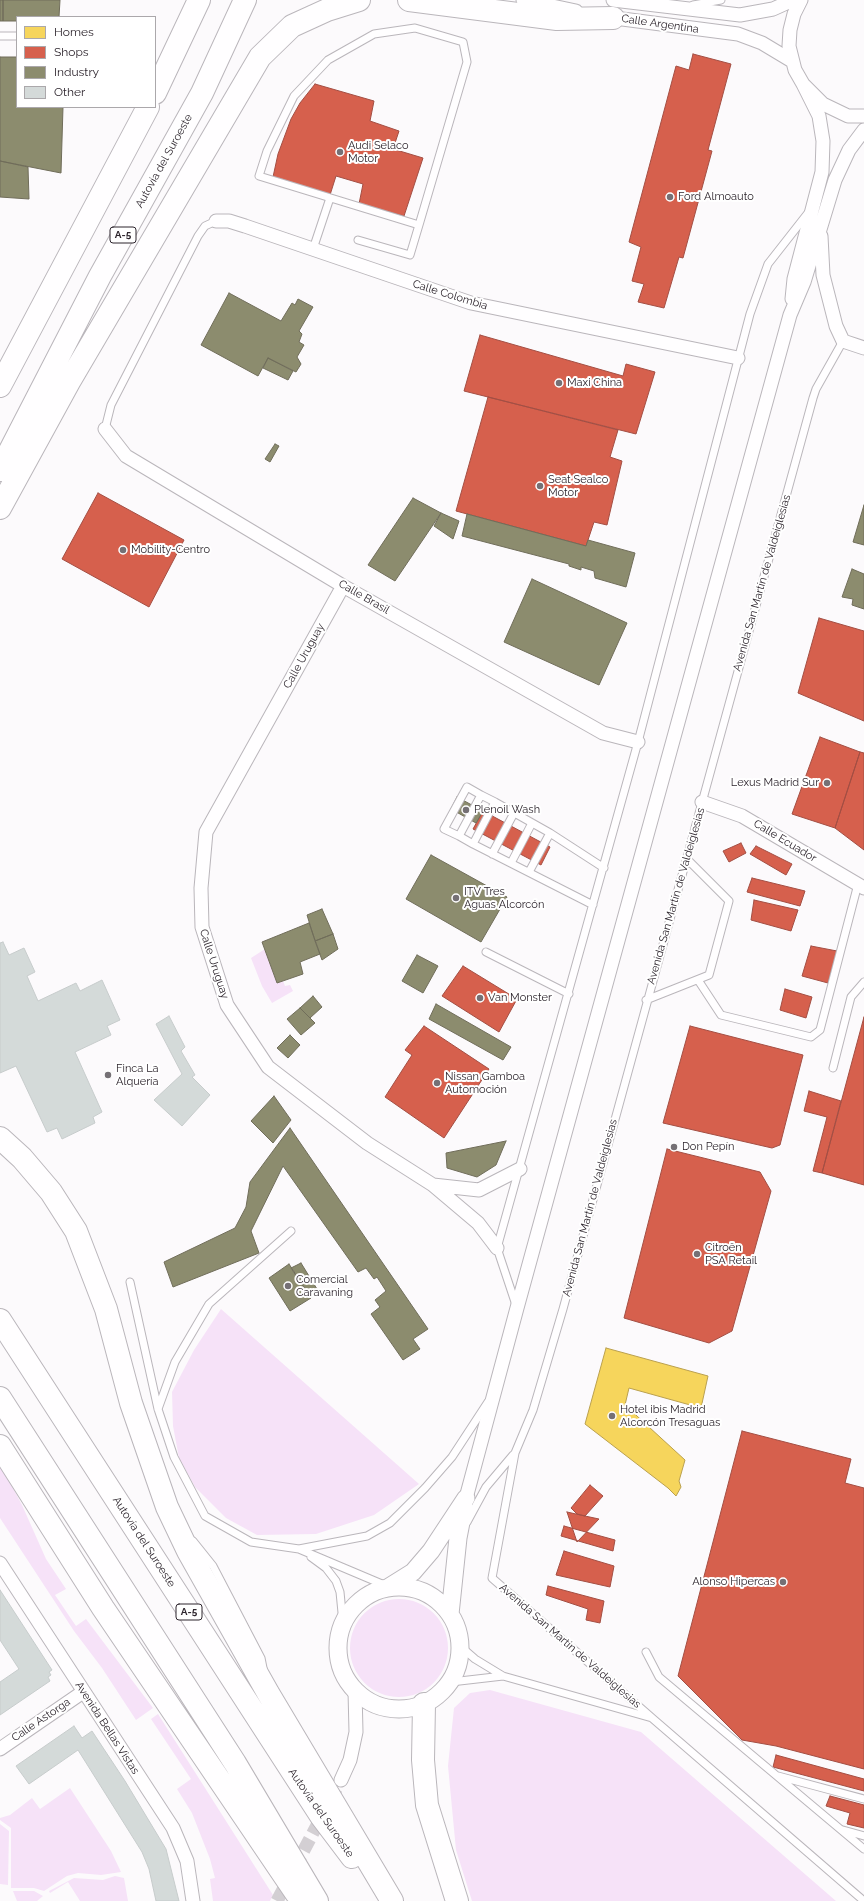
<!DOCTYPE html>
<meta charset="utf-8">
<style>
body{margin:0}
#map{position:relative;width:864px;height:1901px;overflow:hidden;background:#fcfafc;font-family:Raleway,sans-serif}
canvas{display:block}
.legend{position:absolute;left:16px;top:16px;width:140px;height:92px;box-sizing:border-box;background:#fff;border:1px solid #aba8ab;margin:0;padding:5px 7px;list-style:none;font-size:12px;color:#2d252d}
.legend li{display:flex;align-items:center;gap:8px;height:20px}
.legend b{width:20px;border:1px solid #aba8ab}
</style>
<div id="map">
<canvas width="864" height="1901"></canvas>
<ul class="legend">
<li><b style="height:11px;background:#f6d55c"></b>Homes</li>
<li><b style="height:11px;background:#d6604d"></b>Shops</li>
<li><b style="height:11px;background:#8c8c6e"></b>Industry</li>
<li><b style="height:11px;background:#d4dad9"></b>Other</li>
</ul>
</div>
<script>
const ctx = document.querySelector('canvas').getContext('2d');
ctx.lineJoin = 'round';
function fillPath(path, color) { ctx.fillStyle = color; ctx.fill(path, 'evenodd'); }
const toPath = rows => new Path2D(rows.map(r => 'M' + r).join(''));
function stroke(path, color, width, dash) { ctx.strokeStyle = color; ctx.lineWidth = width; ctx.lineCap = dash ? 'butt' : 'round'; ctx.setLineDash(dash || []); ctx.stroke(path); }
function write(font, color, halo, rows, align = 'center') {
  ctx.font = font + ' Raleway,sans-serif'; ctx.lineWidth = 4; ctx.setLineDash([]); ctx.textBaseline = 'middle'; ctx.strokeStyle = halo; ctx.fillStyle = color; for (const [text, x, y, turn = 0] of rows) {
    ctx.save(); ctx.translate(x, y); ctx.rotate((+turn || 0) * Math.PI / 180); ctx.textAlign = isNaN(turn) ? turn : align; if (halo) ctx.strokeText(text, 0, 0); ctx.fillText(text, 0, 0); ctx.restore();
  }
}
fillPath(toPath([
 [265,949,277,983,283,981,285,986,290,985,293,991,272,1003,262,986,251,958],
 [221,1309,419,1484,374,1515,316,1534,257,1535,226,1518,195,1487,179,1458,173,1426,172,1392,194,1350],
 [0,1464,22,1505,46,1559,66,1589,55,1595,76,1626,86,1619,153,1708,136,1720,102,1668,74,1631,0,1518],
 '350 1648a49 49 0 1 1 98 0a49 49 0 1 1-98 0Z',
 [490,1690,641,1732,836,1901,472,1901,456,1850,448,1766,454,1708,470,1693],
 [158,1714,273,1895,270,1901,213,1901,210,1879,215,1878,210,1859,192,1813,177,1789,191,1779,151,1719],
 [70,1788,111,1851,121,1872,101,1875,78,1873,67,1876,44,1891,34,1888,11,1888,11,1828,0,1820,0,1818,10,1815,32,1798,40,1809],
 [0,1824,9,1831,8,1885,0,1884],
 [115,1876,124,1878,128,1901,80,1901,68,1882,50,1893,49,1891,74,1878,103,1880],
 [13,1891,34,1891,43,1896,37,1901,17,1901]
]), '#f6e2f8');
const homes = toPath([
 [606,1348,708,1376,701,1408,629,1388,625,1405,685,1460,679,1481,681,1487,676,1496,668,1488,585,1424,606,1348]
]);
fillPath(homes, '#f6d55c');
stroke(homes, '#baa04e', 1);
const shops = toPath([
 [693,54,731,64,708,150,712,151,683,258,679,257,664,308,638,302,644,284,632,281,641,247,629,242,676,66,689,70,693,54],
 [315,84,374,101,370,121,399,131,393,149,423,158,404,216,359,204,363,184,336,176,330,195,273,177,278,154,291,119,300,103,315,84],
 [480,335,623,376,626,364,655,372,636,434,464,391,480,335],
 [488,397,618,430,610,457,622,461,607,525,594,522,586,546,456,511,488,397],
 [98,493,184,540,149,607,62,559,98,493],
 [819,618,864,631,864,721,798,693,819,618],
 [820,737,860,752,835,828,792,814,820,737],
 [860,752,864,753,864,850,835,828,860,752],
 [483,811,550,847,541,865,473,829,483,811],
 [741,843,746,853,729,862,723,851,741,843],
 [756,846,792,864,786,875,750,854,756,846],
 [752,878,805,891,800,906,747,892,752,878],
 [754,900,798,910,791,931,751,920,754,900],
 [811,946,837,951,828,983,802,976,811,946],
 [463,966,517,999,499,1032,442,996,463,966],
 [785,989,812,997,806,1018,780,1010,785,989],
 [864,1017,864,1185,822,1173,864,1017],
 [424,1026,489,1069,444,1138,385,1097,412,1055,405,1050,424,1026],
 [690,1026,803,1055,780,1145,772,1148,663,1123,690,1026],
 [809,1091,841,1101,822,1173,813,1171,827,1117,804,1111,809,1091],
 [667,1149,760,1172,771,1191,732,1331,709,1343,624,1318,667,1149],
 [742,1431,851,1459,845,1483,864,1488,864,1769,776,1746,742,1740,678,1676,742,1431],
 [590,1485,603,1496,585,1516,577,1514,571,1508,590,1485],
 [567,1512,585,1516,599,1519,577,1542,567,1512],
 [564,1526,615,1540,613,1551,561,1536,564,1526],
 [564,1551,614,1566,610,1587,556,1575,564,1551],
 [548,1586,604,1601,600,1623,586,1620,588,1609,546,1595,548,1586],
 [776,1755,864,1779,864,1791,773,1767,776,1755],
 [830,1796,864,1805,864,1828,847,1824,850,1813,826,1806,830,1796]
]);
fillPath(shops, '#d6604d');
stroke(shops, '#a34e43', 1);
const industry = toPath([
 [0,0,3,0,3,21,0,21,0,0],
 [3,0,60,0,59,17,17,17,17,21,3,21,3,0],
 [0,57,17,57,17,107,63,107,61,173,0,161,0,57],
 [0,161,28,167,29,199,0,197,0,161],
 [229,293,281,321,292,303,295,305,298,299,313,307,299,331,302,334,299,342,304,345,297,357,301,364,296,372,268,358,258,376,201,345,229,293],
 [268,358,293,371,288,380,263,368,268,358],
 [275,444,279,446,270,462,265,459,275,444],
 [413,498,441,513,395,581,368,565,413,498],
 [864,505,864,545,853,542,864,505],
 [441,513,459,521,453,539,434,526,441,513],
 [467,514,586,546,588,540,635,553,626,587,595,578,594,571,581,567,581,570,569,566,569,564,462,536,467,514],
 [852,569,864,574,864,609,852,605,853,599,842,597,852,569],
 [532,579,627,623,599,685,504,642,532,579],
 [457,797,483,811,476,823,451,809,457,797],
 [431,855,507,897,481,942,406,899,431,855],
 [322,909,333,934,315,941,307,915,322,909],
 [309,923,320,954,300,962,303,974,277,983,262,942,309,923],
 [333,934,338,949,322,960,315,941,333,934],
 [417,955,438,966,423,993,402,981,417,955],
 [313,996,322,1007,310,1018,300,1008,313,996],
 [436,1004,511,1047,503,1060,429,1019,436,1004],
 [300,1008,315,1023,301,1035,287,1019,300,1008],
 [290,1035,300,1045,288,1058,277,1048,290,1035],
 [274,1096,291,1120,273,1143,251,1121,274,1096],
 [290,1128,428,1329,413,1339,420,1349,403,1360,371,1314,380,1307,375,1300,386,1291,377,1277,374,1279,366,1268,358,1272,283,1166,251,1231,259,1253,173,1287,164,1262,235,1228,246,1207,250,1182,290,1128],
 [506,1141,496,1165,477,1177,447,1168,446,1153,506,1141],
 [301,1263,317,1289,308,1294,291,1268,301,1263],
 [289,1264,311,1298,290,1311,269,1278,289,1264]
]);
fillPath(industry, '#8c8c6e');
stroke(industry, '#706d5a', 1);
const building = toPath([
 [3,942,9,955,24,948,35,972,27,976,38,1001,76,983,80,991,102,980,120,1020,107,1026,111,1035,75,1052,102,1112,93,1117,95,1123,62,1139,57,1128,47,1132,16,1066,0,1073,0,943,3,942],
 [169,1016,185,1047,181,1051,195,1075,192,1077,210,1095,182,1126,154,1100,182,1074,156,1024,169,1016],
 [0,1590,52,1670,49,1672,51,1675,48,1677,50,1681,0,1715,0,1682,19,1669,0,1640,0,1590],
 [74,1726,82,1738,92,1731,125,1781,166,1849,179,1901,156,1901,149,1869,142,1852,78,1750,29,1784,16,1766,74,1726]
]);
fillPath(building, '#d4dad9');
stroke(building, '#c7cccc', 1);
stroke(toPath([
 [277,1901,341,1780]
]), '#d3cfd3', 13, [13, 6]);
const service = toPath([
 [693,5,721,0],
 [0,36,17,36],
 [358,240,410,255,419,225,259,176,267,151,294,96,328,60,374,34,415,28,463,42,467,62,419,225],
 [313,249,330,198],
 [105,429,111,405,198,236,205,226,216,221],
 [459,836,444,829,467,787,481,795],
 [473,844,459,836,481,795,495,802],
 [492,854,514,813],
 [511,863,532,823],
 [529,872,550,833],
 [593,905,473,844,495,802,550,833,604,868],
 [486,952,569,994],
 [698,980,721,1015,811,1037,820,1030,858,884],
 [646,1000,709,975,729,901,686,858],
 [833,1068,851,997,864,982],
 [130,1282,158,1409,174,1457,205,1516,251,1542,299,1549,389,1587],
 [516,1305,497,1248,638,742,750,314,768,264,808,213],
 [158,1409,175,1362,209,1304,291,1231],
 [467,1522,486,1487,513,1455],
 [193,1541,213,1566,261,1658,263,1668],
 [299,1549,367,1536,390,1523,425,1488,452,1457,488,1402],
 [311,1557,326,1568,336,1581,340,1592,343,1623],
 [460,1646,475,1659,503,1676,652,1718,864,1901],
 [646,1652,659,1677,864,1849],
 [451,1682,503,1676],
 [652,1718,492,1578,515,1453,533,1410,563,1309,813,398,816,389,843,341],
 [778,1776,864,1799],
 [843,1830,864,1836]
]);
const minor = toPath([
 [523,0,576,11],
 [613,0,740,15,773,9,793,0],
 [801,0,794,14,790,30,789,46,795,70,803,84,823,104,848,116,864,116],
 [607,17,738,34,762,43,792,61],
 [216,221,229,221,245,226,471,303,738,358],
 [821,236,823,275,836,326,843,341,864,348],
 [792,299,794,279,822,172,823,141,819,116,803,84],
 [105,429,126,456,343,586,603,733,638,742],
 [343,586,206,832,201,888,202,927,227,1005,268,1067,367,1143,433,1185],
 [702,802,742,816,864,888],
 [497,1248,478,1223,433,1185,479,1190,520,1169],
 [466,1498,517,1308,790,315,804,282,835,180,849,150,864,130],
 [0,1563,173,1828,187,1861,193,1901],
 [0,1749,83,1692],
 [341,1780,350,1760,356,1732,355,1691]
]);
const tertiary = toPath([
 [389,1587,413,1572,431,1551,466,1498],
 '338 1648a61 61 0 1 1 122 0a61 61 0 1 1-122 0Z',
 [450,1614,458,1538,464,1507]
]);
const motorway = toPath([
 [409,0,557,19,613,18],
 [155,93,199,0],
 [0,386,148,107],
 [0,470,100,276,202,93,245,0],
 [0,508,69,382,260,57,292,26,327,10,359,0],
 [0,1138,22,1158,51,1192,76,1231,106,1309,131,1403,167,1507,188,1551,268,1693,392,1901],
 [0,1320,321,1816,352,1857],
 [0,1398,235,1763,317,1901],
 [0,1446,103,1608,296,1893,305,1899],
 [424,1704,423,1760,427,1805,457,1901]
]);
stroke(service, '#bab6bb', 9);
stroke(minor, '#bab6bb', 15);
stroke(tertiary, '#bab6bb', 19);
stroke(motorway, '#bab6bb', 24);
stroke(service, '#fffeff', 7);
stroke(minor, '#fffeff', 13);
stroke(tertiary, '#fffeff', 17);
stroke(motorway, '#fffeff', 22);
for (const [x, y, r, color] of [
 [340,152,4,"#757075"],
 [670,197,4,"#757075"],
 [559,383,4,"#757075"],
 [540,486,4,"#757075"],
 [123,550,4,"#757075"],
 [827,783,4,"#757075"],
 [466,810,4,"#757075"],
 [456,898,4,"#757075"],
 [480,998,4,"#757075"],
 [108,1075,4,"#757075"],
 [437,1083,4,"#757075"],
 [674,1147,4,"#757075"],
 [697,1254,4,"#757075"],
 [288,1286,4,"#757075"],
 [612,1416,4,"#757075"],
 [783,1582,4,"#757075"]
]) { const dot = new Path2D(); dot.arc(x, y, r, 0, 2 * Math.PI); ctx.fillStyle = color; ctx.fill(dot); stroke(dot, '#fff', 1.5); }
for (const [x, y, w] of [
 [123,235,26],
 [189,1612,26]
]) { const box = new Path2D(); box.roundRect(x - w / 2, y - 8, w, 16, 3); ctx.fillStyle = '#fff'; ctx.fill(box); stroke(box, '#2d252d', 1); }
write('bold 10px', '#2d252d', null, [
 ["A-5",123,235],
 ["A-5",189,1612]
]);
write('11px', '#2d252d', '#fff', [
 ["Calle Argentina",660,24,8],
 ["Autovía del Suroeste",164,161,-61],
 ["Calle Colombia",450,295,17],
 ["Avenida San Martín de Valdeiglesias",762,583,-74],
 ["Calle Brasil",364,597,30],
 ["Calle Uruguay",304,656,-61],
 ["Calle Ecuador",785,841,31],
 ["Avenida San Martín de Valdeiglesias",676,896,-74],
 ["Calle Uruguay",214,964,72],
 ["Avenida San Martín de Valdeiglesias",590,1208,-75],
 ["Autovía del Suroeste",144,1542,57],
 ["Avenida San Martín de Valdeiglesias",570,1646,41],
 ["Calle Astorga",41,1720,-34],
 ["Avenida Bellas Vistas",107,1728,57],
 ["Autovía del Suroeste",321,1813,55]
]);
write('11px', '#2d252d', '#fff', [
 ["Audi Selaco",348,146],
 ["Motor",348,159],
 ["Ford Almoauto",678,197],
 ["Maxi China",567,383],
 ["Seat Sealco",548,480],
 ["Motor",548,493],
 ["Mobility-Centro",131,550],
 ["Lexus Madrid Sur",819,783,"right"],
 ["Plenoil Wash",474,810],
 ["ITV Tres",464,892],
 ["Aguas Alcorcón",464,905],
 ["Van Monster",488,998],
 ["Finca La",116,1069],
 ["Alquería",116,1082],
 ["Nissan Gamboa",445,1077],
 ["Automoción",445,1090],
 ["Don Pepín",682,1147],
 ["Citroën",705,1248],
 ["PSA Retail",705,1261],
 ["Comercial",296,1280],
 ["Caravaning",296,1293],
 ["Hotel ibis Madrid",620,1410],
 ["Alcorcón Tresaguas",620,1423],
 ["Alonso Hipercas",775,1582,"right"]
], 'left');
</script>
